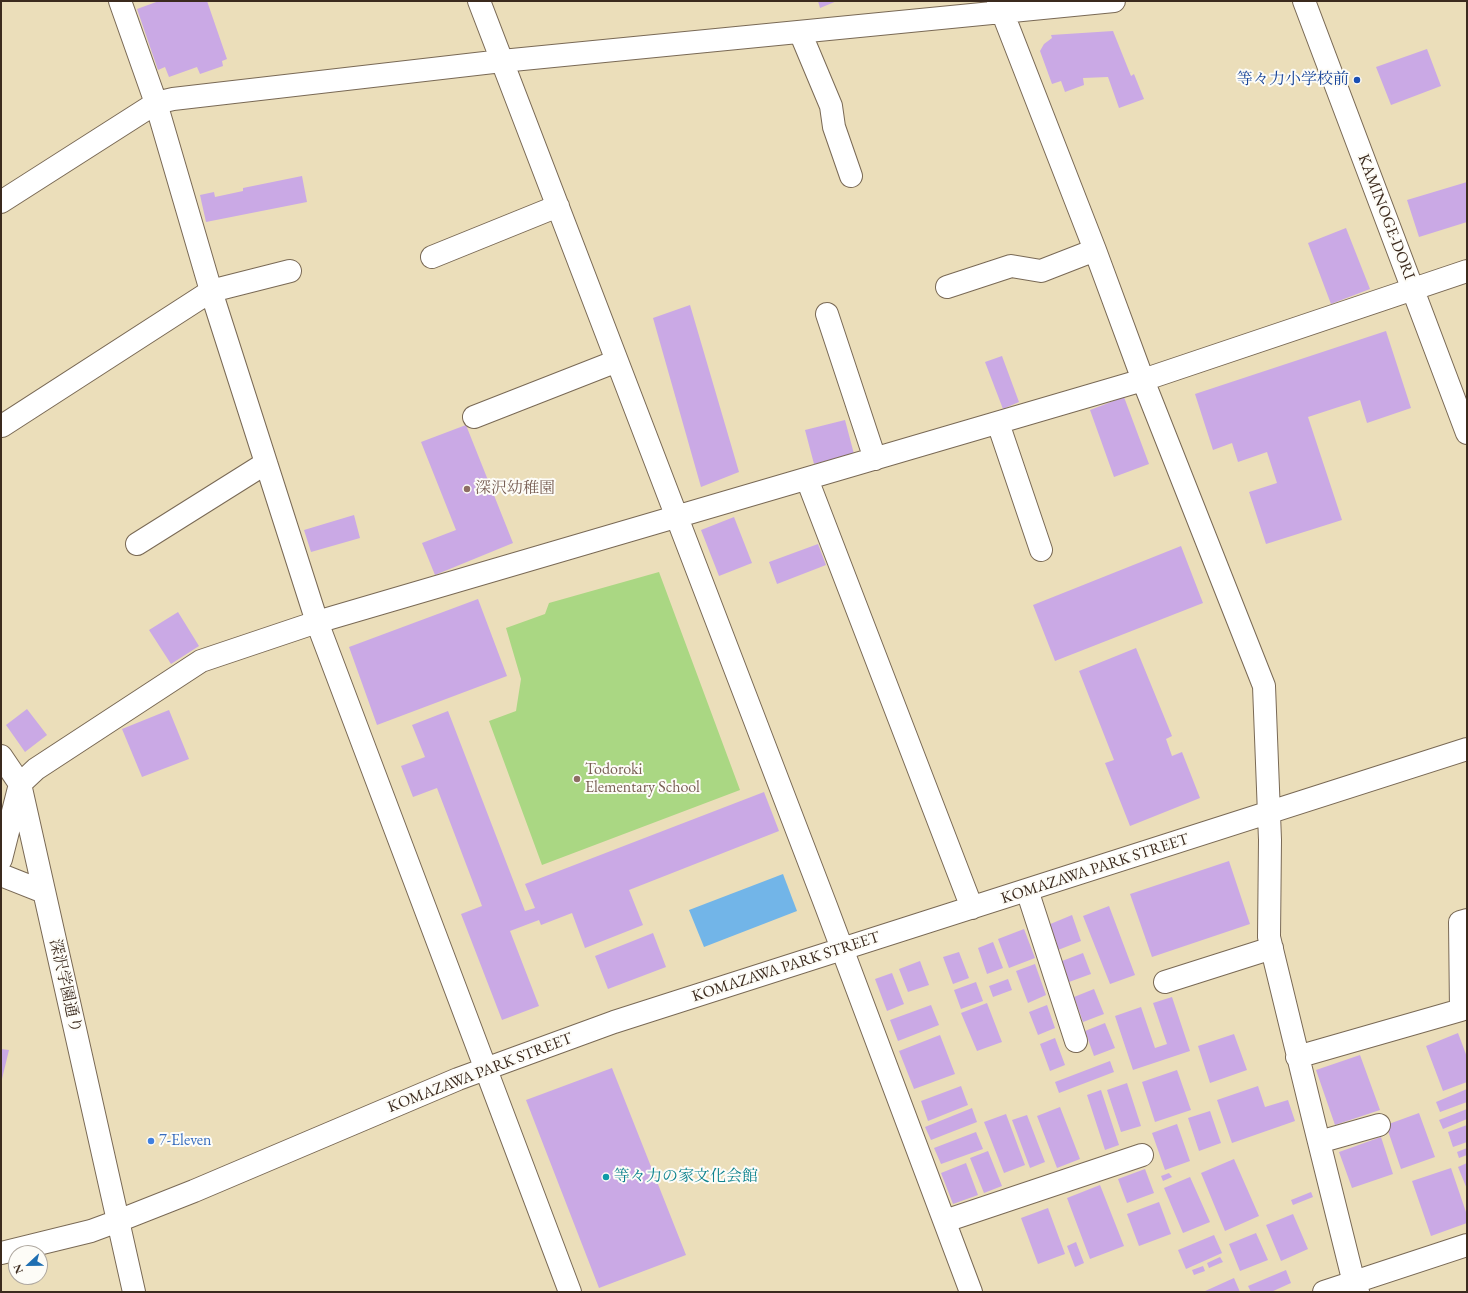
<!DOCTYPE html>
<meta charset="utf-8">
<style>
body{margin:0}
#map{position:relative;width:1468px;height:1293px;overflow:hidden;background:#ebdeba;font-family:"EB Garamond",serif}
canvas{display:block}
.frame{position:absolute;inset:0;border:2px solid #3b2a1e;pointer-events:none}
.north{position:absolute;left:8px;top:1245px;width:40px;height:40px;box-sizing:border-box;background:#fdfcf7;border:1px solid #afa8a0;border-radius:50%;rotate:248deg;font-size:11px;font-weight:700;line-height:16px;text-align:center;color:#3b2a1e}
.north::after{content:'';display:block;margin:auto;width:14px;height:18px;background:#1f6fb2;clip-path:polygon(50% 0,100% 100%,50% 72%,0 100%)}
</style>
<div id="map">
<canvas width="1468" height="1293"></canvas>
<div class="frame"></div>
<div class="north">N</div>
</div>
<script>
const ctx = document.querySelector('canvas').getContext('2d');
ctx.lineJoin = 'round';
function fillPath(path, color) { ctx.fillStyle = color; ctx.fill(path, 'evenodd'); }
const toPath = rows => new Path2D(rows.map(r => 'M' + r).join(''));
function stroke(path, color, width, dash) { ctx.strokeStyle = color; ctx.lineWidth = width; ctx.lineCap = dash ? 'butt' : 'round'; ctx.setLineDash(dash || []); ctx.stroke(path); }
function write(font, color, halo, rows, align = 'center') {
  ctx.font = font + ' "EB Garamond","Noto Serif JP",serif'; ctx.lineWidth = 4; ctx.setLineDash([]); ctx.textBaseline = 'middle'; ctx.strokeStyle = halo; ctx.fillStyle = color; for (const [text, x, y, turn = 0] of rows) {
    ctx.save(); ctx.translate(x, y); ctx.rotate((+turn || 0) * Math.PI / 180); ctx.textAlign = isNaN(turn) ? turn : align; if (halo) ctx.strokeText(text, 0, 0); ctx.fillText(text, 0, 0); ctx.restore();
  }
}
fillPath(toPath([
 [659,572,740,790,542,865,489,721,516,711,521,679,506,628,545,614,549,603]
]), '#aad783');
fillPath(toPath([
 [783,874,797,911,704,947,689,910]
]), '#72b5e8');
fillPath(toPath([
 [159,1,207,1,227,59,222,61,223,66,200,74,197,67,169,77,165,67,158,70,137,9],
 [818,1,837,1,820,8],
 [1113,31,1131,76,1134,74,1144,99,1119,108,1108,77,1083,78,1084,85,1065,92,1061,81,1052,84,1040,51,1044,44,1052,38,1051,35],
 [1427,49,1441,86,1391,105,1376,67],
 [302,176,307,202,206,222,200,195,214,192,215,197,243,191,243,188],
 [1467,182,1467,222,1419,237,1407,200],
 [1346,228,1370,289,1331,304,1308,243],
 [690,305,739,472,701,487,653,318],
 [1386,331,1411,408,1367,423,1360,400,1308,417,1342,520,1266,544,1249,492,1277,483,1267,452,1238,462,1232,443,1213,450,1195,394],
 [1002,356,1019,402,1003,409,985,362],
 [1124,397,1149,464,1114,477,1090,410],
 [845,420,854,454,814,464,805,430],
 [466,425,513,543,435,575,422,543,456,530,421,442],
 [354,515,360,538,311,552,304,530],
 [734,517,752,563,719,576,701,530],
 [818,544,826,565,777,584,769,562],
 [1181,546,1203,603,1055,661,1033,605],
 [478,599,507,676,377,725,349,647],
 [178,612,199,646,171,664,149,630],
 [1136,648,1172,736,1166,739,1172,756,1182,752,1200,798,1130,826,1105,763,1114,760,1079,671],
 [27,709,47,735,25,752,6,725],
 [169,710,189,759,142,777,122,729],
 [448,711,525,911,535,908,525,884,764,792,779,831,629,890,643,925,585,948,572,913,541,925,539,920,510,931,539,1006,502,1020,461,914,482,906,437,788,413,797,401,766,425,757,412,725],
 [1229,861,1250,924,1152,957,1130,894],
 [1109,906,1135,975,1110,984,1083,916],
 [1072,915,1081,941,1058,950,1048,925],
 [1024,929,1035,958,1009,968,998,939],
 [653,933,666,967,608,989,595,956],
 [993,942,1003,968,987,974,978,948],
 [959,952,969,978,953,984,943,957],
 [1083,953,1091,974,1069,982,1062,961],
 [920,961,929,985,908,992,899,969],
 [1035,964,1046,995,1028,1003,1016,971],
 [892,973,904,1004,887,1011,875,979],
 [1008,979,1012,990,993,997,989,986],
 [976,982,983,1001,961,1009,954,990],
 [1094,989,1104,1014,1083,1022,1074,997],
 [1172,997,1190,1051,1133,1070,1115,1016,1141,1007,1155,1048,1167,1044,1153,1003],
 [987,1003,1002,1042,977,1051,961,1013],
 [931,1005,939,1025,898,1041,890,1020],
 [1047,1005,1055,1028,1038,1035,1029,1012],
 [1105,1023,1115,1048,1094,1056,1085,1031],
 [1458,1033,1467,1057,1467,1082,1443,1091,1426,1046],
 [1234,1034,1247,1070,1210,1083,1198,1046],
 [940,1035,955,1074,914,1089,899,1051],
 [1055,1038,1065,1065,1050,1071,1040,1044],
 [1,1049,9,1050,2,1079,1,1079],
 [1360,1055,1380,1110,1335,1125,1316,1070],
 [1110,1061,1114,1072,1059,1093,1055,1082],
 [612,1068,686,1255,599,1288,526,1100],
 [1177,1070,1191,1110,1155,1122,1142,1082],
 [1127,1083,1141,1126,1121,1132,1107,1090],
 [961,1086,968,1105,928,1121,921,1101],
 [1258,1086,1265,1107,1288,1100,1295,1121,1232,1143,1217,1100],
 [1467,1089,1467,1102,1440,1112,1436,1102],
 [1101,1090,1119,1145,1105,1150,1087,1095],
 [1060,1107,1080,1159,1057,1168,1037,1116],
 [972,1108,977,1122,931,1140,925,1127],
 [1467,1109,1467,1119,1443,1129,1439,1120],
 [1210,1111,1221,1143,1199,1151,1188,1118],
 [1419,1113,1435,1157,1401,1169,1386,1125],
 [1006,1114,1025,1165,1004,1173,984,1122],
 [1027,1115,1045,1162,1030,1168,1012,1120],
 [1177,1124,1190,1161,1165,1170,1152,1133],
 [1467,1125,1467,1142,1453,1147,1448,1132],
 [976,1132,983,1149,941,1164,934,1148],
 [1381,1137,1393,1174,1352,1188,1339,1152],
 [1467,1148,1467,1155,1459,1158,1457,1152],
 [988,1151,1002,1186,984,1193,970,1158],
 [1234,1159,1259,1216,1225,1231,1201,1173],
 [966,1163,978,1195,953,1204,941,1173],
 [1467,1163,1467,1189,1458,1167],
 [1451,1168,1467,1215,1467,1223,1431,1236,1412,1181],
 [1145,1169,1154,1193,1127,1203,1118,1179],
 [1169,1173,1172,1177,1163,1181,1161,1176],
 [1190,1177,1210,1222,1183,1233,1164,1188],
 [1100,1185,1124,1246,1090,1259,1067,1198],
 [1311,1192,1313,1197,1293,1205,1291,1200],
 [1159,1202,1171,1234,1139,1246,1127,1214],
 [1048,1208,1065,1254,1038,1264,1021,1218],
 [1293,1214,1308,1249,1281,1261,1266,1225],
 [1256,1233,1268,1260,1240,1271,1229,1244],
 [1214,1235,1222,1253,1186,1269,1178,1250],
 [1076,1242,1084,1263,1075,1267,1067,1246],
 [1220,1257,1223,1262,1209,1268,1207,1263],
 [1203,1266,1205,1271,1194,1275,1192,1270],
 [1286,1270,1291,1283,1271,1292,1251,1292,1248,1286],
 [1234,1278,1240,1292,1203,1292]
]), '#caa9e5');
const minor = toPath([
 [120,1,156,103,211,291,317,622,570,1292],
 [479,1,826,906,971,1292],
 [998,1,1095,250,1143,380,1264,686,1270,840,1269,937,1314,1122,1354,1283,1358,1292],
 [1304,1,1467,433],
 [800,32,831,106,834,127,851,176],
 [1,202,156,103,173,99,502,61,1114,1],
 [432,257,558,206],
 [947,287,1011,266,1041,271,1095,250],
 [827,314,875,459],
 [474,417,617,361],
 [998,423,1041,550],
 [1,425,2,426,211,291,290,271],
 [807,479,972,908],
 [137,544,266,463],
 [1,756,20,784,134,1292],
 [1,859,20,784,36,769,201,661,317,622,1143,380,1467,271],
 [1,875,44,892],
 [1027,890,1076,1041],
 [1165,982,1272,948],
 [1297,1057,1461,1010,1460,922,1467,920],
 [1319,1142,1379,1125],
 [945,1221,1142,1155],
 [1,1253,91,1231,118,1221,194,1191,458,1079,614,1022,1467,749],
 [1324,1292,1467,1245]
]);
stroke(minor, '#796955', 24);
stroke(minor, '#fff', 22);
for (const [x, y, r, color] of [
 [1357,80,4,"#1a4fb4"],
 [467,489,4,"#8d6e63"],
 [577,779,4,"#8d6e63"],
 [151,1141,4,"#3f7fe0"],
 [606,1177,4,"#0f9aa8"]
]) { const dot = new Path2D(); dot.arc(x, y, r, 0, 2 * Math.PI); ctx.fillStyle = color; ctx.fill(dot); stroke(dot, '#fdfcf7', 1.5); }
write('16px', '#164399', '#fdfcf7', [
 ["等々力小学校前",1349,80]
], 'right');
write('16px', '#3b2a1e', '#fdfcf7', [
 ["KAMINOGE-DORI",1386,217,69],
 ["KOMAZAWA PARK STREET",1095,869,-18],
 ["KOMAZAWA PARK STREET",786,967,-18],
 ["深沢学園通り",65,986,77],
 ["KOMAZAWA PARK STREET",480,1073,-21]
]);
write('16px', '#785e54', '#fdfcf7', [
 ["深沢幼稚園",475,489],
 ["Todoroki",585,770],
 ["Elementary School",585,788]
], 'left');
write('16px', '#366cbe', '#fdfcf7', [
 ["7-Eleven",159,1141]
], 'left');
write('16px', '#0d838f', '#fdfcf7', [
 ["等々力の家文化会館",614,1177]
], 'left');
</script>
